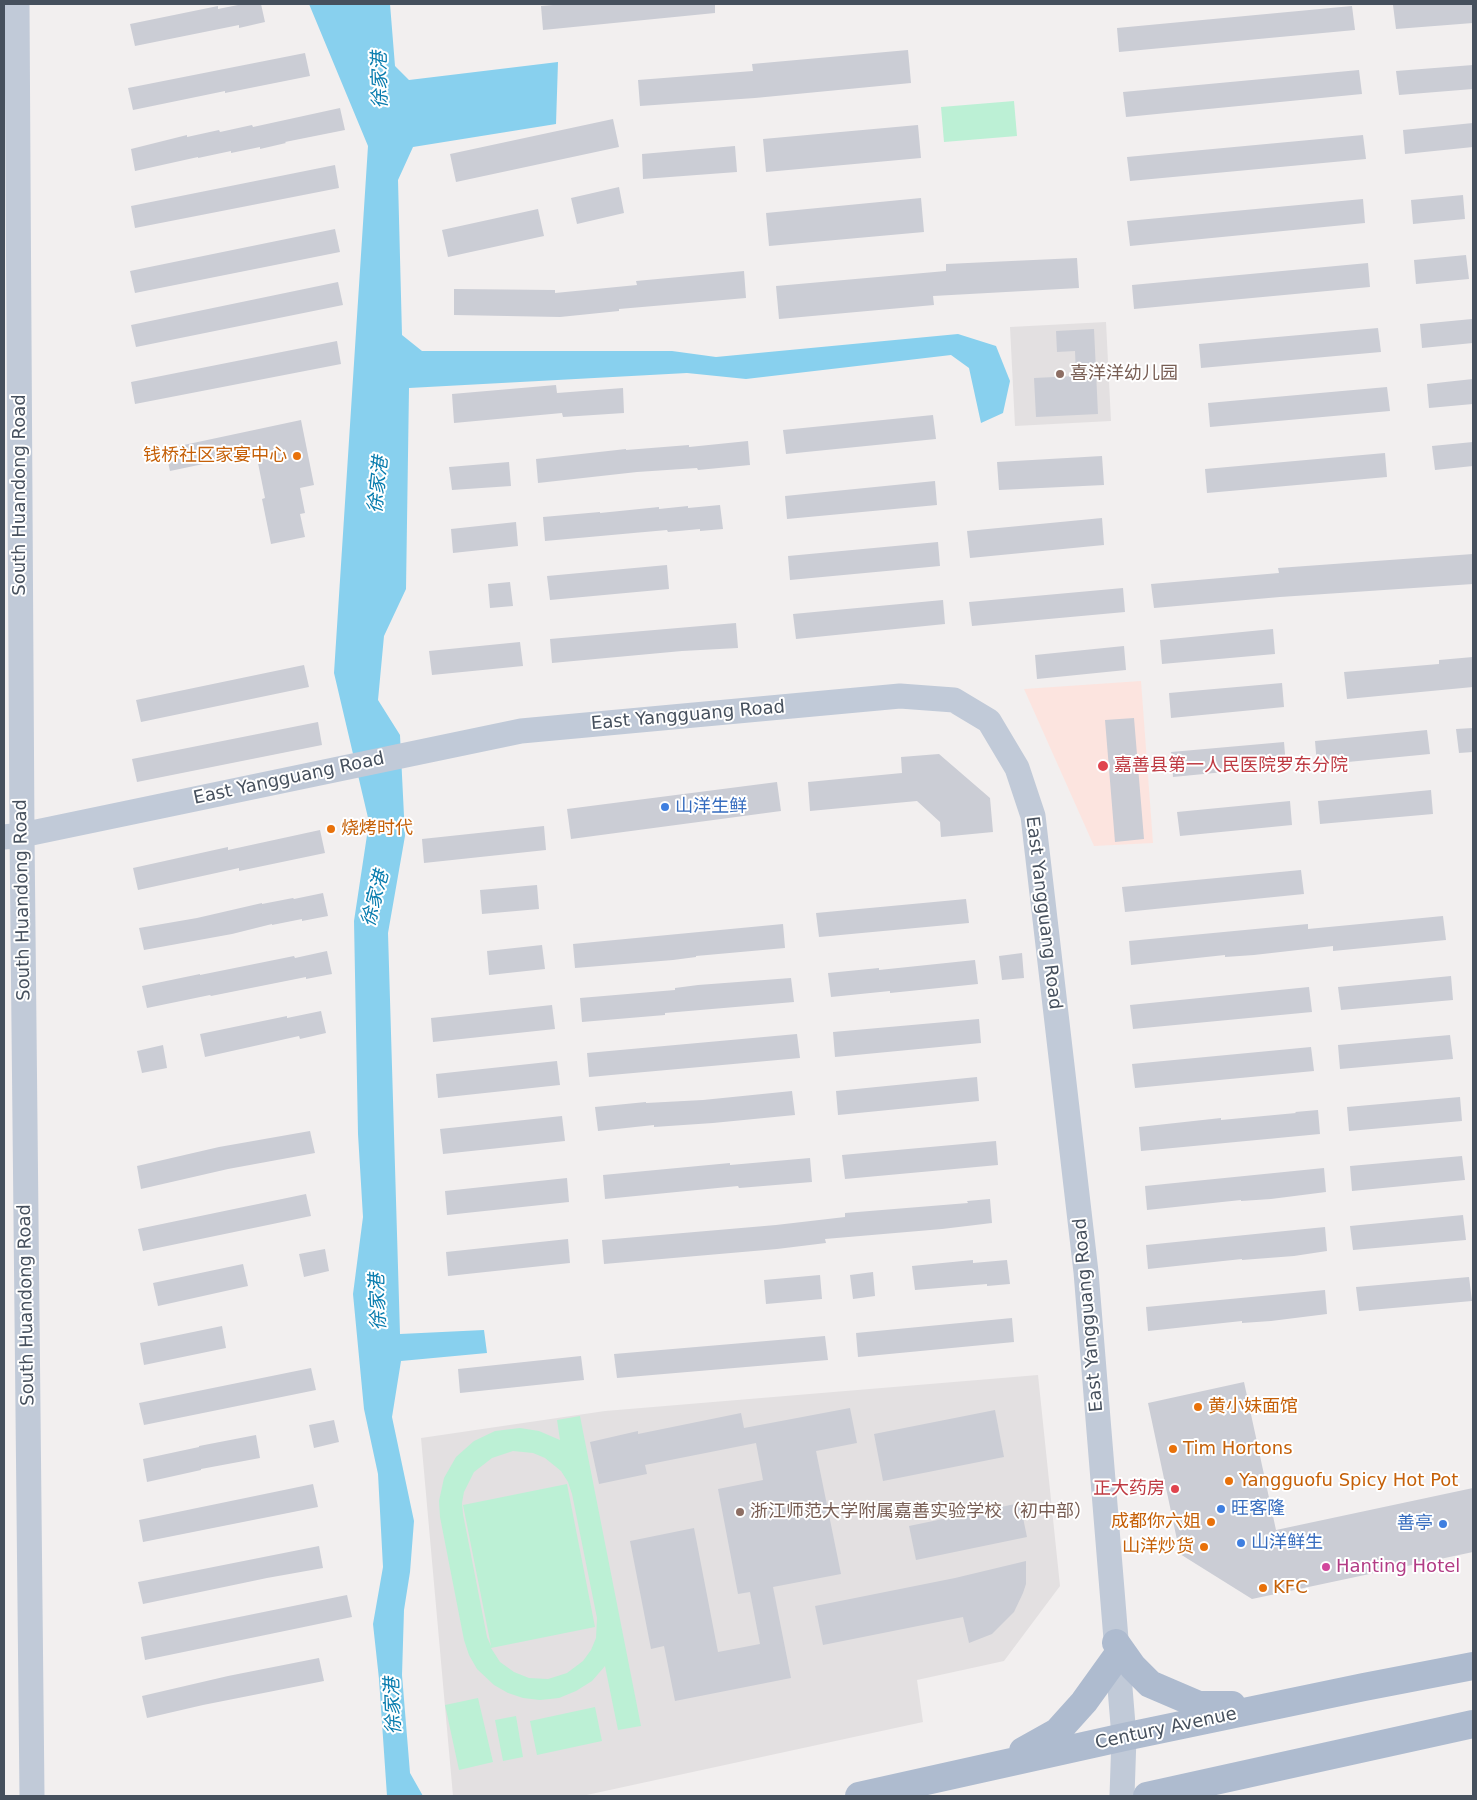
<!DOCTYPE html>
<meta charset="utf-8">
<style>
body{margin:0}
#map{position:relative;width:1477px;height:1800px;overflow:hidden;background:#f2efef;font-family:"DejaVu Sans",sans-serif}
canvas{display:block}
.frame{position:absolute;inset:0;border:5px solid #46505d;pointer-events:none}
</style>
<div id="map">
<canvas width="1477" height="1800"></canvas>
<div class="frame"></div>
</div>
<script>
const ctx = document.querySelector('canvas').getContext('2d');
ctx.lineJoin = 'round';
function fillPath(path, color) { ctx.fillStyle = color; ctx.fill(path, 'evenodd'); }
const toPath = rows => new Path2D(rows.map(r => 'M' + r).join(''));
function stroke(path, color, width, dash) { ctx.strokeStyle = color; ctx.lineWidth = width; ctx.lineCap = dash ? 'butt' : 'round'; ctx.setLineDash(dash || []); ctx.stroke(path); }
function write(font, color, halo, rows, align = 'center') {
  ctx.font = font + ' "DejaVu Sans","Noto Sans SC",sans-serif'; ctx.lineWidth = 4; ctx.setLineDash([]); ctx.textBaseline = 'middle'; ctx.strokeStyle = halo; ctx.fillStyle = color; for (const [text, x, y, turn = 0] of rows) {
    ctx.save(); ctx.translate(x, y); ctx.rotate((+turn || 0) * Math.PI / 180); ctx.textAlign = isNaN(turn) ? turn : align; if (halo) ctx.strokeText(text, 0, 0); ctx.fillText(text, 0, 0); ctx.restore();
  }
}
fillPath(toPath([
 [1106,322,1111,421,1015,426,1010,327],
 [1038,1375,1060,1586,1004,1661,917,1680,923,1722,582,1796,453,1796,421,1438,605,1411]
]), '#e3e0e1');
fillPath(toPath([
 [1141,681,1153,843,1094,846,1024,689]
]), '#fce4df');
fillPath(toPath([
 [1014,101,1017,136,944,142,941,107],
 [580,1416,641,1726,618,1730,605,1666,592,1681,576,1691,559,1698,540,1700,523,1698,508,1693,494,1685,477,1669,469,1655,464,1640,440,1517,439,1501,444,1478,456,1457,474,1441,495,1431,520,1428,539,1431,560,1440,557,1420],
 [513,1451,533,1453,545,1458,561,1471,568,1482,572,1494,597,1618,596,1638,591,1650,583,1661,567,1673,548,1679,529,1678,514,1672,500,1662,491,1648,595,1627,567,1484,463,1505,491,1646,487,1637,463,1514,462,1503,464,1492,474,1472,492,1458],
 [478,1698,493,1762,459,1770,445,1705],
 [595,1707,602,1741,537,1755,530,1721],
 [516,1716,523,1757,503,1761,495,1720]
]), '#bcf0d5');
fillPath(toPath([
 [309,4,390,4,395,66,409,80,558,62,556,124,413,147,398,180,402,335,422,351,672,351,716,357,958,334,996,346,1010,381,1003,413,981,423,969,368,951,355,746,379,687,373,409,388,406,589,384,636,378,700,400,735,405,836,388,933,400,1334,484,1330,487,1353,401,1361,392,1417,414,1521,410,1572,404,1610,402,1675,410,1773,423,1796,387,1796,379,1679,373,1624,383,1567,378,1474,364,1409,353,1294,363,1217,358,1134,354,921,369,822,334,673,368,146]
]), '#88d0ee');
fillPath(toPath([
 [243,4,261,4,265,22,239,28,239,25,135,46,130,24,218,6,218,9],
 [565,4,715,4,715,13,543,30,541,6],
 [1407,4,1473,4,1473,23,1396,29,1393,5],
 [1352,6,1355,30,1119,52,1117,28],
 [908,50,911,83,755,98,640,106,638,80,753,71,752,64],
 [305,53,310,76,225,93,225,91,133,110,128,88],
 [1473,65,1473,89,1399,95,1396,71],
 [1359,70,1362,94,1126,117,1123,92],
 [340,108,345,130,285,142,286,143,260,149,260,147,231,153,231,151,198,158,198,157,135,171,131,149,187,135,187,137,219,130,220,132,252,125,253,127],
 [613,119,619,147,456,182,450,154],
 [1473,123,1473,147,1405,154,1403,130],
 [918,125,921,158,766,172,763,139],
 [1363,135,1366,159,1130,181,1127,157],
 [735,146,737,172,643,179,642,154],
 [335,165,339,188,135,228,131,206],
 [619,187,624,213,577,224,571,198],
 [1463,195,1465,219,1413,224,1411,200],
 [921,198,924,232,769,246,766,213],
 [1363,199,1365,223,1130,246,1127,221],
 [538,209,544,236,448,257,442,230],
 [335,229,340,252,135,293,130,271],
 [1466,255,1469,279,1416,284,1414,260],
 [1077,258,1079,288,933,296,934,305,779,319,776,286,946,271,946,264],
 [1368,263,1370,287,1134,309,1132,285],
 [744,271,746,298,619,309,619,311,560,317,454,315,454,289,555,290,555,293,637,285,636,281],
 [338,282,343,305,136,347,131,325],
 [1472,319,1473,343,1422,348,1420,324],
 [1378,328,1381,352,1201,368,1199,344],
 [1094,329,1098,414,1036,417,1034,378,1076,376,1075,351,1057,352,1056,331],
 [337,341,341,364,135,404,131,382],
 [1473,379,1473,404,1429,408,1427,384],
 [556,385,557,393,623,388,624,413,563,417,562,413,454,423,452,394],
 [1387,387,1390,411,1210,427,1208,403],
 [933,415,936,439,786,454,783,430],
 [301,420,314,485,300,488,305,513,300,514,305,537,271,544,262,499,265,498,256,453,170,471,165,449],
 [748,441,750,465,698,470,697,468,637,472,538,483,536,459,626,449,626,450,689,445,689,447],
 [1473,442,1473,466,1435,470,1432,446],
 [1385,453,1387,477,1207,493,1205,469],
 [1102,456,1104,485,999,490,997,462],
 [509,462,511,486,452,490,449,467],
 [935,481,937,505,787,519,785,496],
 [720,505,723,529,700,531,700,529,668,532,667,530,545,541,543,517,600,512,600,513,659,507,659,509,688,506,688,508],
 [1102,518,1104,545,970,558,967,531],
 [516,522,518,546,453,553,451,529],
 [938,542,940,566,790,580,788,556],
 [1473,554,1473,584,1280,597,1154,608,1151,584,1279,573,1278,568],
 [667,565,669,589,550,600,547,576],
 [510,582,513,606,490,608,488,584],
 [1123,588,1125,612,972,626,969,602],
 [943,600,945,624,796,639,793,614],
 [736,623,738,648,682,651,552,663,550,639],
 [1273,629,1275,654,1162,664,1160,640],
 [520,642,523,666,432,675,429,651],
 [1124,646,1126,670,1037,679,1035,655],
 [1473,657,1473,687,1347,699,1344,672,1439,664,1439,660],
 [304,665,309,687,141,722,136,700],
 [1282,683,1284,707,1171,718,1169,693],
 [1134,718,1144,839,1115,842,1105,720],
 [318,722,322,745,137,782,132,759],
 [1473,728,1473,752,1459,753,1456,729],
 [1427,730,1430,754,1317,765,1315,741],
 [1284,742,1286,766,1173,777,1171,752],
 [939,754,990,798,993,832,941,837,940,822,917,801,810,811,808,782,902,773,901,757],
 [777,782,781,811,571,839,567,809],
 [1431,790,1433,814,1320,824,1318,801],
 [1290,801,1292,825,1180,836,1177,812],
 [544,826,546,850,424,863,422,839],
 [320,830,325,853,239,871,239,868,207,875,138,890,133,868,228,847,228,850],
 [1301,870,1304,894,1125,912,1122,887],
 [537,885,539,909,482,914,480,890],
 [323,893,328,916,302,921,302,919,272,925,272,924,232,934,144,950,139,928,197,918,262,903,262,904,293,898,294,899],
 [966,899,969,923,819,937,816,913],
 [1443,916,1446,940,1333,951,1333,946,1254,955,1225,957,1225,955,1131,965,1129,941,1308,924,1308,929],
 [783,924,785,948,696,956,696,957,673,960,575,968,573,944],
 [542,945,545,969,489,975,487,951],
 [327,951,332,974,306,979,306,977,211,996,210,995,147,1008,142,986,200,974,200,975,294,956,295,958],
 [1022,953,1024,978,1002,980,999,956],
 [975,960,978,984,890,993,890,991,831,997,828,973,879,968,879,970],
 [1451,976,1453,1000,1341,1010,1338,987],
 [791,978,794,1002,665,1013,665,1015,582,1022,580,998,675,990,675,988,698,985],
 [1309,987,1312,1012,1133,1029,1130,1005],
 [552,1005,555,1029,433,1042,431,1018],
 [321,1011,326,1033,300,1039,299,1036,205,1057,200,1034,287,1016,287,1018],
 [979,1019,981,1043,835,1057,833,1032],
 [797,1034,800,1058,589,1077,587,1053],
 [1450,1035,1453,1059,1340,1069,1338,1045],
 [163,1045,167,1068,142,1073,137,1051],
 [1311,1047,1314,1071,1135,1088,1132,1064],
 [557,1061,560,1085,438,1098,436,1074],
 [977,1077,979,1101,838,1115,836,1091],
 [792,1091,795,1115,713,1123,654,1127,654,1125,598,1131,595,1107,646,1102,646,1103,703,1100],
 [1460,1097,1462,1121,1349,1131,1347,1107],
 [1318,1110,1320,1134,1141,1151,1139,1127,1221,1118,1221,1120,1296,1113,1295,1112],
 [562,1116,565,1141,443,1154,440,1129],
 [310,1131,315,1153,228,1169,141,1189,137,1166,219,1147],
 [996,1141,998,1165,845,1179,842,1155],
 [1462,1156,1465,1180,1352,1191,1350,1166],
 [810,1158,812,1182,739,1188,738,1186,605,1199,603,1175,730,1163,730,1165],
 [1324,1168,1326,1192,1271,1199,1241,1201,1241,1200,1147,1210,1145,1186],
 [567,1178,569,1202,447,1215,445,1191],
 [306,1194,311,1216,143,1251,138,1229],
 [990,1199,992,1223,942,1229,825,1239,826,1243,777,1249,604,1264,602,1240,776,1225,845,1217,845,1213,968,1203,967,1201],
 [1463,1215,1466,1240,1353,1250,1350,1226],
 [1325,1227,1327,1251,1294,1256,1242,1260,1242,1259,1148,1269,1146,1245],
 [568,1239,570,1263,448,1276,446,1252],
 [325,1249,329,1271,304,1277,299,1254],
 [973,1260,973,1263,1007,1260,1010,1284,987,1286,987,1284,915,1290,912,1266],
 [243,1264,248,1286,158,1306,153,1283],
 [873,1272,875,1296,853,1299,850,1275],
 [820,1275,822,1299,766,1304,764,1280],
 [1469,1277,1472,1301,1359,1311,1356,1287],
 [1325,1290,1327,1314,1271,1321,1242,1323,1242,1321,1148,1331,1146,1307],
 [1012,1318,1014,1342,858,1357,856,1333],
 [222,1326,226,1348,144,1365,140,1343],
 [825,1336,828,1360,617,1378,614,1354],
 [581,1356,584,1380,460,1393,458,1369],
 [311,1368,316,1390,144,1425,139,1403],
 [1244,1382,1276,1530,1473,1488,1473,1552,1252,1599,1180,1554,1148,1403],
 [850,1408,857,1443,816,1451,841,1574,773,1587,791,1678,675,1701,664,1646,651,1649,630,1541,694,1528,718,1652,760,1644,750,1592,738,1594,718,1489,763,1480,756,1443,645,1465,647,1474,599,1484,590,1442,638,1431,638,1434,741,1413,744,1428],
 [995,1410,1004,1457,883,1481,874,1434],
 [334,1420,339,1442,314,1448,309,1425],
 [256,1435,260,1458,201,1469,201,1470,147,1482,143,1459,199,1447,199,1446],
 [313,1484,318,1507,143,1542,139,1520],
 [1020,1503,1027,1537,916,1560,909,1526],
 [319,1546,323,1568,267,1578,143,1604,138,1582],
 [1026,1561,1026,1584,1023,1593,1014,1612,992,1634,969,1643,963,1617,823,1645,815,1606,955,1578],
 [347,1595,352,1617,145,1660,141,1637],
 [319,1658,324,1681,203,1705,147,1718,142,1696,228,1676]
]), '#cbcdd5');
stroke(toPath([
 [17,4,22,835,32,1796],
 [4,837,22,835,521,731,900,696,954,700,989,721,1017,768,1033,816,1086,1272,1124,1737,1122,1796]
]), '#c1cad8', 25);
stroke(toPath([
 [1116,1643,1133,1667,1150,1684,1199,1705,1232,1705],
 [1023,1751,1057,1732,1084,1702,1117,1656],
 [859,1796,1124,1737,1364,1687,1473,1666],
 [1147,1796,1473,1724]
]), '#aebbcf', 28);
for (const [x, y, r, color] of [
 [1060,374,5,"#8d6e63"],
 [297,456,5,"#e8710a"],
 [1103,766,6,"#e0444e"],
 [665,807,5,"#3f7fe0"],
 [331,829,5,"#e8710a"],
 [1198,1407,5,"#e8710a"],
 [1173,1449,5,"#e8710a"],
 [1229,1481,5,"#e8710a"],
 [1175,1489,5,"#e0444e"],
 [1221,1509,5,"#3f7fe0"],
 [740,1512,5,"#8d6e63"],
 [1211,1522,5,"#e8710a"],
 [1443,1524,5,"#3f7fe0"],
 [1241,1543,5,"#3f7fe0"],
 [1204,1547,5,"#e8710a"],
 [1326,1567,5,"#d1479c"],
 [1263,1588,5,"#e8710a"]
]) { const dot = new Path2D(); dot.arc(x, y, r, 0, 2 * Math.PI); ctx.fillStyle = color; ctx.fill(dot); stroke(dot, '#fff', 2); }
write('18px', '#785e54', '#fff', [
 ["喜洋洋幼儿园",1070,374],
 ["浙江师范大学附属嘉善实验学校（初中部）",750,1512]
], 'left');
write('18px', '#c56008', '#fff', [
 ["钱桥社区家宴中心",287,456,"right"],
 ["烧烤时代",341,829],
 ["黄小妹面馆",1208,1407],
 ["Tim Hortons",1183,1449],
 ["Yangguofu Spicy Hot Pot",1239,1481],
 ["成都你六姐",1201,1522,"right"],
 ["山洋炒货",1194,1547,"right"],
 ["KFC",1273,1588]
], 'left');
write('18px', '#46505d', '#fff', [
 ["South Huandong Road",20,495,-90],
 ["East Yangguang Road",688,716,-5],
 ["East Yangguang Road",289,779,-12],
 ["South Huandong Road",23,900,-91],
 ["East Yangguang Road",1043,913,83],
 ["South Huandong Road",27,1305,-91],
 ["East Yangguang Road",1089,1315,-95],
 ["Century Avenue",1166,1729,-12]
]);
write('18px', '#be3a42', '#fff', [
 ["嘉善县第一人民医院罗东分院",1114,766],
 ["正大药房",1165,1489,"right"]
], 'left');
write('18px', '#366cbe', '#fff', [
 ["山洋生鲜",675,807],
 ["旺客隆",1231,1509],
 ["善亭",1433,1524,"right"],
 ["山洋鲜生",1251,1543]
], 'left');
write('18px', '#b23c85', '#fff', [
 ["Hanting Hotel",1336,1567]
], 'left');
write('italic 19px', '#087cae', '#fff', [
 ["徐家港",381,80,-91],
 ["徐家港",379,485,-84],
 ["徐家港",376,899,-75],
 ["徐家港",379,1302,-92],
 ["徐家港",394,1706,-92]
]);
</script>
